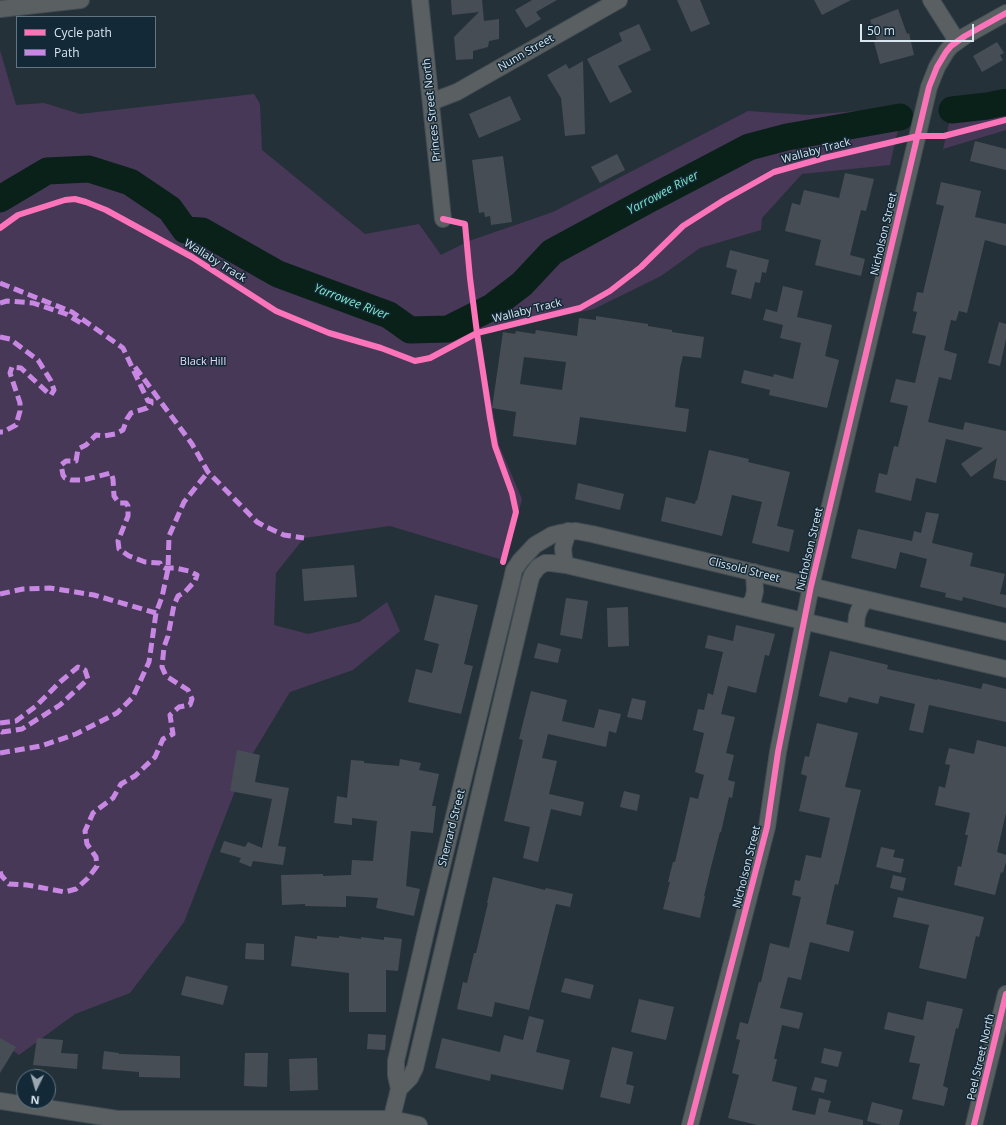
<!DOCTYPE html>
<style>
body{margin:0}
#map{position:relative;width:1006px;height:1125px;overflow:hidden;background:#253139;font-family:"Open Sans",sans-serif}
canvas{display:block}
.legend{position:absolute;left:16px;top:16px;width:140px;height:52px;box-sizing:border-box;background:#132937;border:1px solid #627581;margin:0;padding:5px 7px;list-style:none;font-size:12px;color:#d9e6f0}
.legend li{display:flex;align-items:center;gap:8px;height:20px}
.legend b{width:20px;border:1px solid #627581}
.north{position:absolute;left:16px;top:1069px;width:40px;height:40px;box-sizing:border-box;background:#132937;border:1px solid #627581;border-radius:50%;rotate:185deg;font-size:11px;font-weight:700;line-height:16px;text-align:center;color:#d9e6f0}
.north::after{content:'';display:block;margin:auto;width:14px;height:18px;background:#9aa7b0;clip-path:polygon(50% 0,100% 100%,50% 72%,0 100%)}
.scale{position:absolute;left:860px;top:24px;width:114px;height:18px;box-sizing:border-box;border:2px solid #d9e6f0;border-top:0;padding-left:5px;font-size:12px;line-height:14px;white-space:nowrap;color:#d9e6f0;-webkit-text-stroke:3px #132937;paint-order:stroke}
</style>
<div id="map">
<canvas width="1006" height="1125"></canvas>
<ul class="legend">
<li><b style="height:5px;background:#fb73b8"></b>Cycle path</li>
<li><b style="height:5px;background:#c787e3"></b>Path</li>
</ul>
<div class="north">N</div>
<div class="scale">50 m</div>
</div>
<script>
const ctx = document.querySelector('canvas').getContext('2d');
ctx.lineJoin = 'round';
function fillPath(path, color) { ctx.fillStyle = color; ctx.fill(path, 'evenodd'); }
const toPath = rows => new Path2D(rows.map(r => 'M' + r).join(''));
function stroke(path, color, width, dash) { ctx.strokeStyle = color; ctx.lineWidth = width; ctx.lineCap = dash ? 'butt' : 'round'; ctx.setLineDash(dash || []); ctx.stroke(path); }
function write(font, color, halo, rows, align = 'center') {
  ctx.font = font + ' "Open Sans",sans-serif'; ctx.lineWidth = 3; ctx.setLineDash([]); ctx.textBaseline = 'middle'; ctx.strokeStyle = halo; ctx.fillStyle = color; for (const [text, x, y, turn = 0] of rows) {
    ctx.save(); ctx.translate(x, y); ctx.rotate((+turn || 0) * Math.PI / 180); ctx.textAlign = isNaN(turn) ? turn : align; if (halo) ctx.strokeText(text, 0, 0); ctx.fillText(text, 0, 0); ctx.restore();
  }
}
fillPath(toPath([
 [0,50,16,105,44,103,80,114,254,94,260,104,262,150,365,234,419,224,441,255,469,241,553,212,748,111,809,115,903,107,890,165,802,174,762,218,761,230,700,248,661,276,594,309,479,334,499,445,522,499,506,561,390,526,304,538,276,573,274,625,308,634,359,622,387,602,400,631,353,670,290,692,244,768,184,922,130,993,75,1014,19,1055,0,1041],
 [1006,88,1006,130,943,149,955,99]
]), '#473857');
stroke(toPath([
 [952,110,987,106,1006,102],
 [0,199,47,171,89,169,130,182,170,209,185,230,202,231,278,274,389,315,410,330,448,329,492,307,522,284,552,252,648,200,749,147,787,137,900,117]
]), '#0a211a', 27);
fillPath(toPath([
 [451,0,482,0,484,21,499,19,499,39,489,41,488,47,473,51,473,59,456,60,454,37,479,12,452,15],
 [532,0,557,0,536,12,541,19,526,28,515,10],
 [677,0,700,0,710,24,691,32],
 [814,0,851,0,822,15],
 [898,9,907,34,909,33,914,55,880,64,874,42,877,41,870,20],
 [639,24,651,50,618,66,632,92,610,103,587,59,622,41,619,33],
 [997,42,1004,53,1000,55,1003,60,982,72,973,56],
 [583,61,585,134,565,136,561,98,547,75,566,64,569,69],
 [510,96,521,120,479,138,469,114],
 [975,141,1006,149,1006,170,970,161],
 [617,154,625,170,600,183,591,167],
 [503,156,512,222,491,225,490,216,485,217,484,212,479,213,472,160],
 [845,173,874,179,866,211,861,210,850,255,865,259,861,276,815,265,821,240,785,231,792,203,800,205,804,190,839,198],
 [941,182,981,191,975,217,1006,224,1006,246,985,240,967,313,959,311,956,321,951,320,944,350,957,354,951,380,939,377,928,422,963,430,965,422,1006,431,1006,481,993,478,997,458,971,477,961,464,983,448,946,439,936,483,916,478,911,501,875,492,879,473,887,475,894,446,898,447,908,406,890,402,896,379,915,383,926,336,912,333,917,312,913,311,917,292,923,293,944,206,936,204],
 [730,250,769,260,766,273,762,272,760,283,755,282,751,299,731,294,737,270,726,267],
 [783,286,803,291,797,317,832,325,825,356,839,360,827,408,769,395,770,390,741,383,744,370,773,377,774,374,793,379,801,343,780,338,783,325,763,320,766,309,777,312],
 [596,316,648,324,648,326,672,330,672,332,704,337,701,358,683,356,680,368,675,407,689,409,686,432,580,417,576,445,513,436,516,412,492,408,503,332,515,334,516,331,535,334,536,330,577,336,579,318,596,320],
 [524,357,566,362,562,390,520,384],
 [999,322,1006,324,1006,339,1000,366,988,363],
 [709,450,749,459,748,462,790,472,777,526,794,530,789,552,752,543,762,502,732,495,722,536,661,521,666,497,695,504,696,500,697,501],
 [578,483,624,494,620,510,575,499],
 [926,512,939,514,932,543,973,553,970,566,1005,574,1000,594,1006,595,1006,608,963,597,962,601,945,597,946,593,920,587,927,559,900,552,896,569,851,558,858,529,912,541,914,531,921,533],
 [354,565,357,597,304,601,302,569],
 [435,595,478,605,464,664,473,666,461,714,408,702,416,669,432,673,439,644,424,640],
 [566,598,588,601,582,639,560,635],
 [628,607,629,646,608,647,607,608],
 [736,625,775,634,769,656,765,655,756,693,728,686,721,714,735,717,726,753,734,755,728,780,735,782,732,798,729,797,721,832,720,832,711,867,704,896,705,896,700,918,663,909,670,882,668,882,673,862,675,862,690,797,698,799,704,775,695,772,704,733,693,730,698,709,704,710,708,693,713,695,723,652,705,648,708,635,733,641],
 [538,643,561,649,558,663,534,658],
 [830,651,888,665,887,669,937,680,937,679,981,689,983,683,1006,689,1006,722,929,705,923,733,909,730,915,704,880,696,878,704,849,697,847,703,819,696],
 [531,691,567,700,562,721,594,728,599,709,621,714,616,733,609,731,606,747,548,734,542,758,557,761,549,794,584,802,581,816,551,809,538,862,523,858,530,827,504,821,523,740,519,739],
 [632,698,646,701,642,720,627,717],
 [817,723,858,733,845,787,861,790,838,885,835,884,826,924,854,931,849,952,810,942,801,980,788,977,780,1008,803,1013,799,1029,782,1025,774,1059,777,1059,772,1081,797,1087,792,1110,815,1115,819,1098,831,1101,828,1112,863,1120,863,1125,757,1125,728,1118,739,1075,732,1073,740,1040,736,1039,740,1022,748,1024,759,982,761,982,770,943,789,948,801,897,792,895,795,880,800,881,806,855,821,858,830,818,799,811,807,776,801,774,805,756,809,757],
 [977,740,1006,747,1006,813,997,852,1006,855,1006,862,1003,873,1001,872,995,895,954,885,958,866,961,867,968,835,965,835,970,813,935,805,939,786,945,788,950,765,945,764,949,748,974,754],
 [237,750,260,755,255,782,289,788,278,846,286,847,283,865,253,861,251,867,239,862,241,858,220,852,224,841,245,847,248,842,262,848,272,799,230,791],
 [400,759,421,763,419,770,439,774,432,806,436,806,433,833,411,831,406,886,420,889,414,916,376,908,378,898,346,896,346,907,305,906,305,904,282,905,281,875,323,874,323,876,351,875,352,860,373,861,377,821,352,818,352,825,334,823,337,796,347,798,351,760,364,761,364,763,399,766],
 [624,791,640,795,637,811,620,807],
 [881,847,895,850,893,857,904,859,901,873,876,867],
 [893,875,906,878,903,891,890,888],
 [493,877,545,890,546,888,573,894,570,907,556,904,529,1010,495,1002,492,1017,457,1009,463,982,467,983,474,953,476,953,488,903,487,903],
 [898,897,984,917,979,937,976,936,966,979,919,968,929,925,893,917],
 [295,936,317,939,317,936,339,938,339,936,361,939,361,937,384,940,384,937,402,939,398,971,386,970,386,1012,349,1012,349,973,291,966],
 [246,943,264,944,264,960,245,959],
 [186,976,228,986,223,1005,181,995],
 [565,978,594,985,590,999,561,992],
 [639,999,674,1007,666,1040,631,1032],
 [927,1001,963,1009,958,1029,956,1028,943,1086,948,1088,944,1106,912,1099,920,1064,909,1062,915,1036,884,1029,888,1012,923,1020],
 [529,1016,544,1020,536,1052,570,1060,563,1090,491,1074,490,1081,435,1068,442,1038,500,1052,504,1035,523,1040],
 [368,1034,386,1035,385,1050,367,1049],
 [0,1038,16,1047,0,1073],
 [37,1038,63,1040,61,1053,78,1054,77,1069,33,1065],
 [612,1047,633,1052,626,1084,634,1086,630,1104,600,1097],
 [824,1048,842,1052,838,1067,821,1063],
 [104,1051,119,1053,119,1054,180,1056,180,1078,139,1077,139,1072,102,1069],
 [245,1053,268,1053,267,1087,244,1086],
 [317,1058,318,1090,290,1091,289,1059],
 [815,1077,827,1080,824,1093,811,1090],
 [872,1102,903,1110,899,1125,882,1125,867,1121]
]), '#464d55');
const minor = toPath([
 [420,0,443,219],
 [931,0,957,41],
 [0,9,81,0],
 [431,102,457,92,619,0],
 [566,565,564,558,563,548,568,531],
 [747,607,753,600,755,591,754,572],
 [858,634,856,626,857,616,859,610,865,599],
 [399,1089,396,1075,396,1061,427,927,512,579,514,570,520,561,535,545,552,535,560,533,576,531,592,534,865,599,1006,632],
 [0,1101,117,1119,392,1119,419,1125],
 [390,1125,399,1089,410,1078,415,1068,530,581,532,575,538,567,545,563,551,563,566,565,1006,669],
 [690,1125,767,827,778,752,811,586,929,87,937,67,946,52,951,46,965,36,1006,13],
 [974,1125,1006,994]
]);
stroke(minor, '#434d55', 18);
stroke(minor, '#5a6061', 16);
stroke(toPath([
 [0,283,72,312,123,348,148,401,151,401,151,404,147,408,131,413,127,419,123,430,115,434,104,436,96,435,86,445,78,449,76,461,66,461,61,465,63,475,65,478,71,480,83,480,111,473,113,479,114,496,119,503,126,503,128,506,128,516,118,541,119,549,129,556,145,562,160,563,161,566,165,568,175,568,189,571,197,575,195,581,185,592,178,596,174,605,168,636,164,647,162,667,166,676,188,690,192,699,190,705,179,707,170,715,173,734,163,739,155,757,135,776,121,784,113,798,93,813,85,831,87,844,96,857,97,866,88,878,76,889,65,892,27,885,9,884,1,875,0,870],
 [0,303,7,301,33,303,66,314,81,323],
 [0,337,10,339,38,360,51,381,54,390,51,395,48,393,21,368,12,367,10,373,20,403,20,411,16,425,3,432,0,432],
 [135,367,192,444,208,472,257,522,264,526,284,535,304,538],
 [0,594,23,589,50,588,94,595,156,613],
 [0,723,16,721,36,706,60,682,78,667,85,670,88,679,60,705,22,729,2,732,0,731],
 [0,753,41,746,76,734,117,713,133,697,149,662,156,613,162,597,168,569,169,536,184,502,208,472]
]), '#c787e3', 5, [10, 5]);
stroke(toPath([
 [443,219,465,224,470,278,477,333,490,418,495,446,512,493,516,512,503,562],
 [0,228,18,215,65,200,75,199,86,202,106,210,192,257,276,311,329,333,381,348,415,361,430,358,477,333,580,308,610,291,641,267,683,226,724,200,774,172,824,158,918,136,944,136,1006,120],
 [690,1125,767,827,778,752,811,586,929,87,937,67,946,52,951,46,965,36,1006,13],
 [974,1125,1006,994]
]), '#fb73b8', 6);
write('11px', '#d9e6f0', '#132937', [
 ["Nunn Street",526,53,-30],
 ["Princes Street North",432,110,-96],
 ["Wallaby Track",816,151,-15],
 ["Nicholson Street",884,234,-77],
 ["Wallaby Track",215,261,32],
 ["Wallaby Track",527,311,-14],
 ["Nicholson Street",810,549,-77],
 ["Clissold Street",744,570,14],
 ["Sherrard Street",452,828,-76],
 ["Nicholson Street",747,867,-76],
 ["Peel Street North",981,1057,-77]
]);
write('11px', '#ead9f8', '#132937', [
 ["Black Hill",203,362]
]);
write('italic 12px', '#7de8c3', '#132937', [
 ["Yarrowee River",663,193,-28],
 ["Yarrowee River",351,302,21]
]);
</script>
